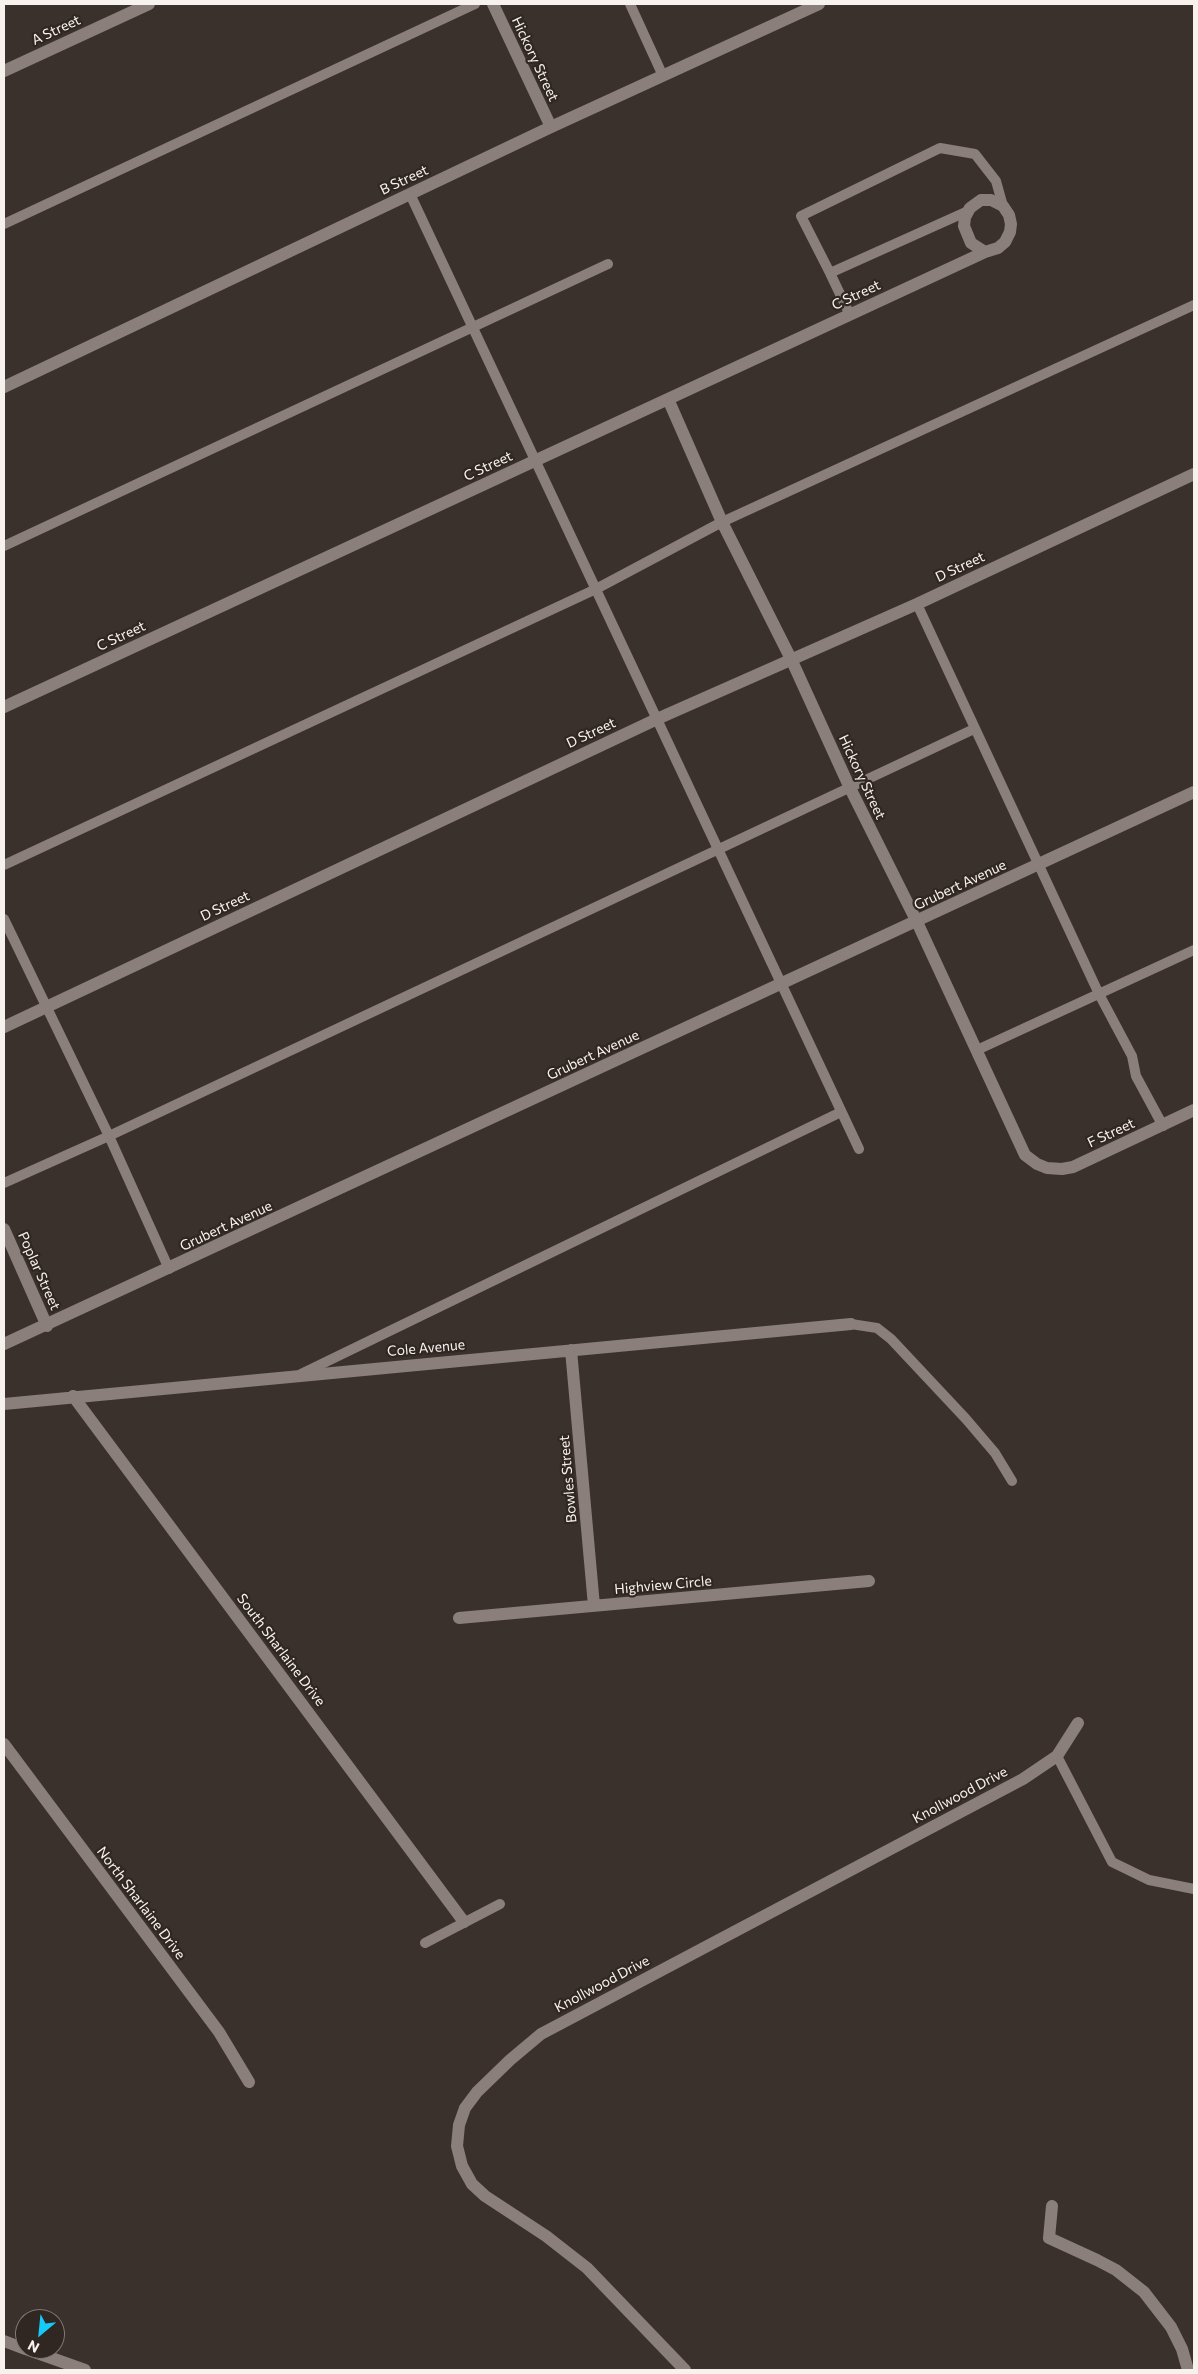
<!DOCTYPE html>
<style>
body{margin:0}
#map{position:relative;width:1198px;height:2374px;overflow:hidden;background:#3a312d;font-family:Commissioner,sans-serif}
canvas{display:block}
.frame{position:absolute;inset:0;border:5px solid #f8f2ef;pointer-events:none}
.north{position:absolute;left:15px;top:2309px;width:50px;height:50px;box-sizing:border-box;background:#302723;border:1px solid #807875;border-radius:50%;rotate:208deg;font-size:14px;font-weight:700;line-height:20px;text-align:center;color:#f8f2ef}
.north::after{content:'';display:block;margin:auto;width:18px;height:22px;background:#13cafb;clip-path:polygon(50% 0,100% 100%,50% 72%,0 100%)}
</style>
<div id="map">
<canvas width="1198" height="2374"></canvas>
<div class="frame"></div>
<div class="north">N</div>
</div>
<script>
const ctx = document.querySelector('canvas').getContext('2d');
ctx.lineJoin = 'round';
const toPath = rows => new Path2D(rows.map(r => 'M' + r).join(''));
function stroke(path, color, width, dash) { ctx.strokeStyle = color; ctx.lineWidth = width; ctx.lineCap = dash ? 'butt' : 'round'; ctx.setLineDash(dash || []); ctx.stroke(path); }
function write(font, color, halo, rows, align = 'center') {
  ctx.font = font + ' Commissioner,sans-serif'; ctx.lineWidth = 4.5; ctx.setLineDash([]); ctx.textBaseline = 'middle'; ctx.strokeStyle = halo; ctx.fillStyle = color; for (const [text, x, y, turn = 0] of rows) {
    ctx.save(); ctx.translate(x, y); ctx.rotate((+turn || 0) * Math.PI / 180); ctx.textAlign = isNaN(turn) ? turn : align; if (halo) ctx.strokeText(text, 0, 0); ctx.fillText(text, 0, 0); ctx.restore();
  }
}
stroke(toPath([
 [630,4,663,76],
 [410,194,859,1149],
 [968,211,830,273,801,216,940,148,975,154,996,181,1003,206],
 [4,224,475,4],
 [830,273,850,315],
 [4,546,608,264],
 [917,604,1099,994,1132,1056,1136,1076,1163,1126],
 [4,865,596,589,722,522,1194,305],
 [4,919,109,1136,169,1269],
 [977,1050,1194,950],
 [4,1183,109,1136,974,729],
 [851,1324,877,1328,891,1339,966,1419,995,1453,1012,1481],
 [301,1374,841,1112],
 [1057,1756,1112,1862,1149,1880,1194,1889],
 [425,1943,500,1904]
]), '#8a7f7b', 10);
stroke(toPath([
 [493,4,551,127],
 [4,71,149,4],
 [981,200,991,200,1003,206,1009,215,1011,224,1010,232,1005,242,998,248,985,252,971,243,964,226,965,217,970,208,981,200],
 [4,387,551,127,819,4],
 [668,399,722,522,792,661,849,786,917,922,1025,1155,1037,1164,1047,1168,1062,1169,1073,1167,1194,1110],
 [4,707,985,252],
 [4,1027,657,719,917,604,1194,474],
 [4,1229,47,1326],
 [571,1350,594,1606],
 [73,1396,464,1922],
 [4,1404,851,1324],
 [459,1618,869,1581],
 [4,1744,219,2032,249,2082],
 [1052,2206,1049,2238,1097,2260,1116,2270,1144,2292,1171,2327,1182,2349,1188,2370],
 [4,2341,25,2349],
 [26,2349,85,2370],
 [685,2370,587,2268,546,2236,485,2196,472,2184,462,2166,457,2146,459,2125,465,2108,477,2092,510,2060,541,2034,1023,1779,1057,1756,1078,1723]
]), '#8a7f7b', 12);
stroke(toPath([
 [4,1344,1194,792]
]), '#8a7f7b', 12);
write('14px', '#f8f2ef', '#302723', [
 ["A Street",56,30,-25],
 ["Hickory Street",535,59,65],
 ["B Street",404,180,-25],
 ["C Street",856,295,-25],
 ["C Street",488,466,-25],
 ["D Street",960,567,-25],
 ["C Street",121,636,-25],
 ["D Street",591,733,-25],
 ["Hickory Street",862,777,65],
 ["Grubert Avenue",960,885,-25],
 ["D Street",225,906,-25],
 ["Grubert Avenue",593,1055,-25],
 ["F Street",1111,1133,-25],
 ["Grubert Avenue",226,1226,-25],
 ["Poplar Street",39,1271,66],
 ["Cole Avenue",426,1348,-5],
 ["Bowles Street",568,1479,-95],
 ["Highview Circle",663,1585,-5],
 ["South Sharlaine Drive",281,1650,53],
 ["Knollwood Drive",960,1795,-28],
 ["North Sharlaine Drive",141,1903,53],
 ["Knollwood Drive",602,1984,-28]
]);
</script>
